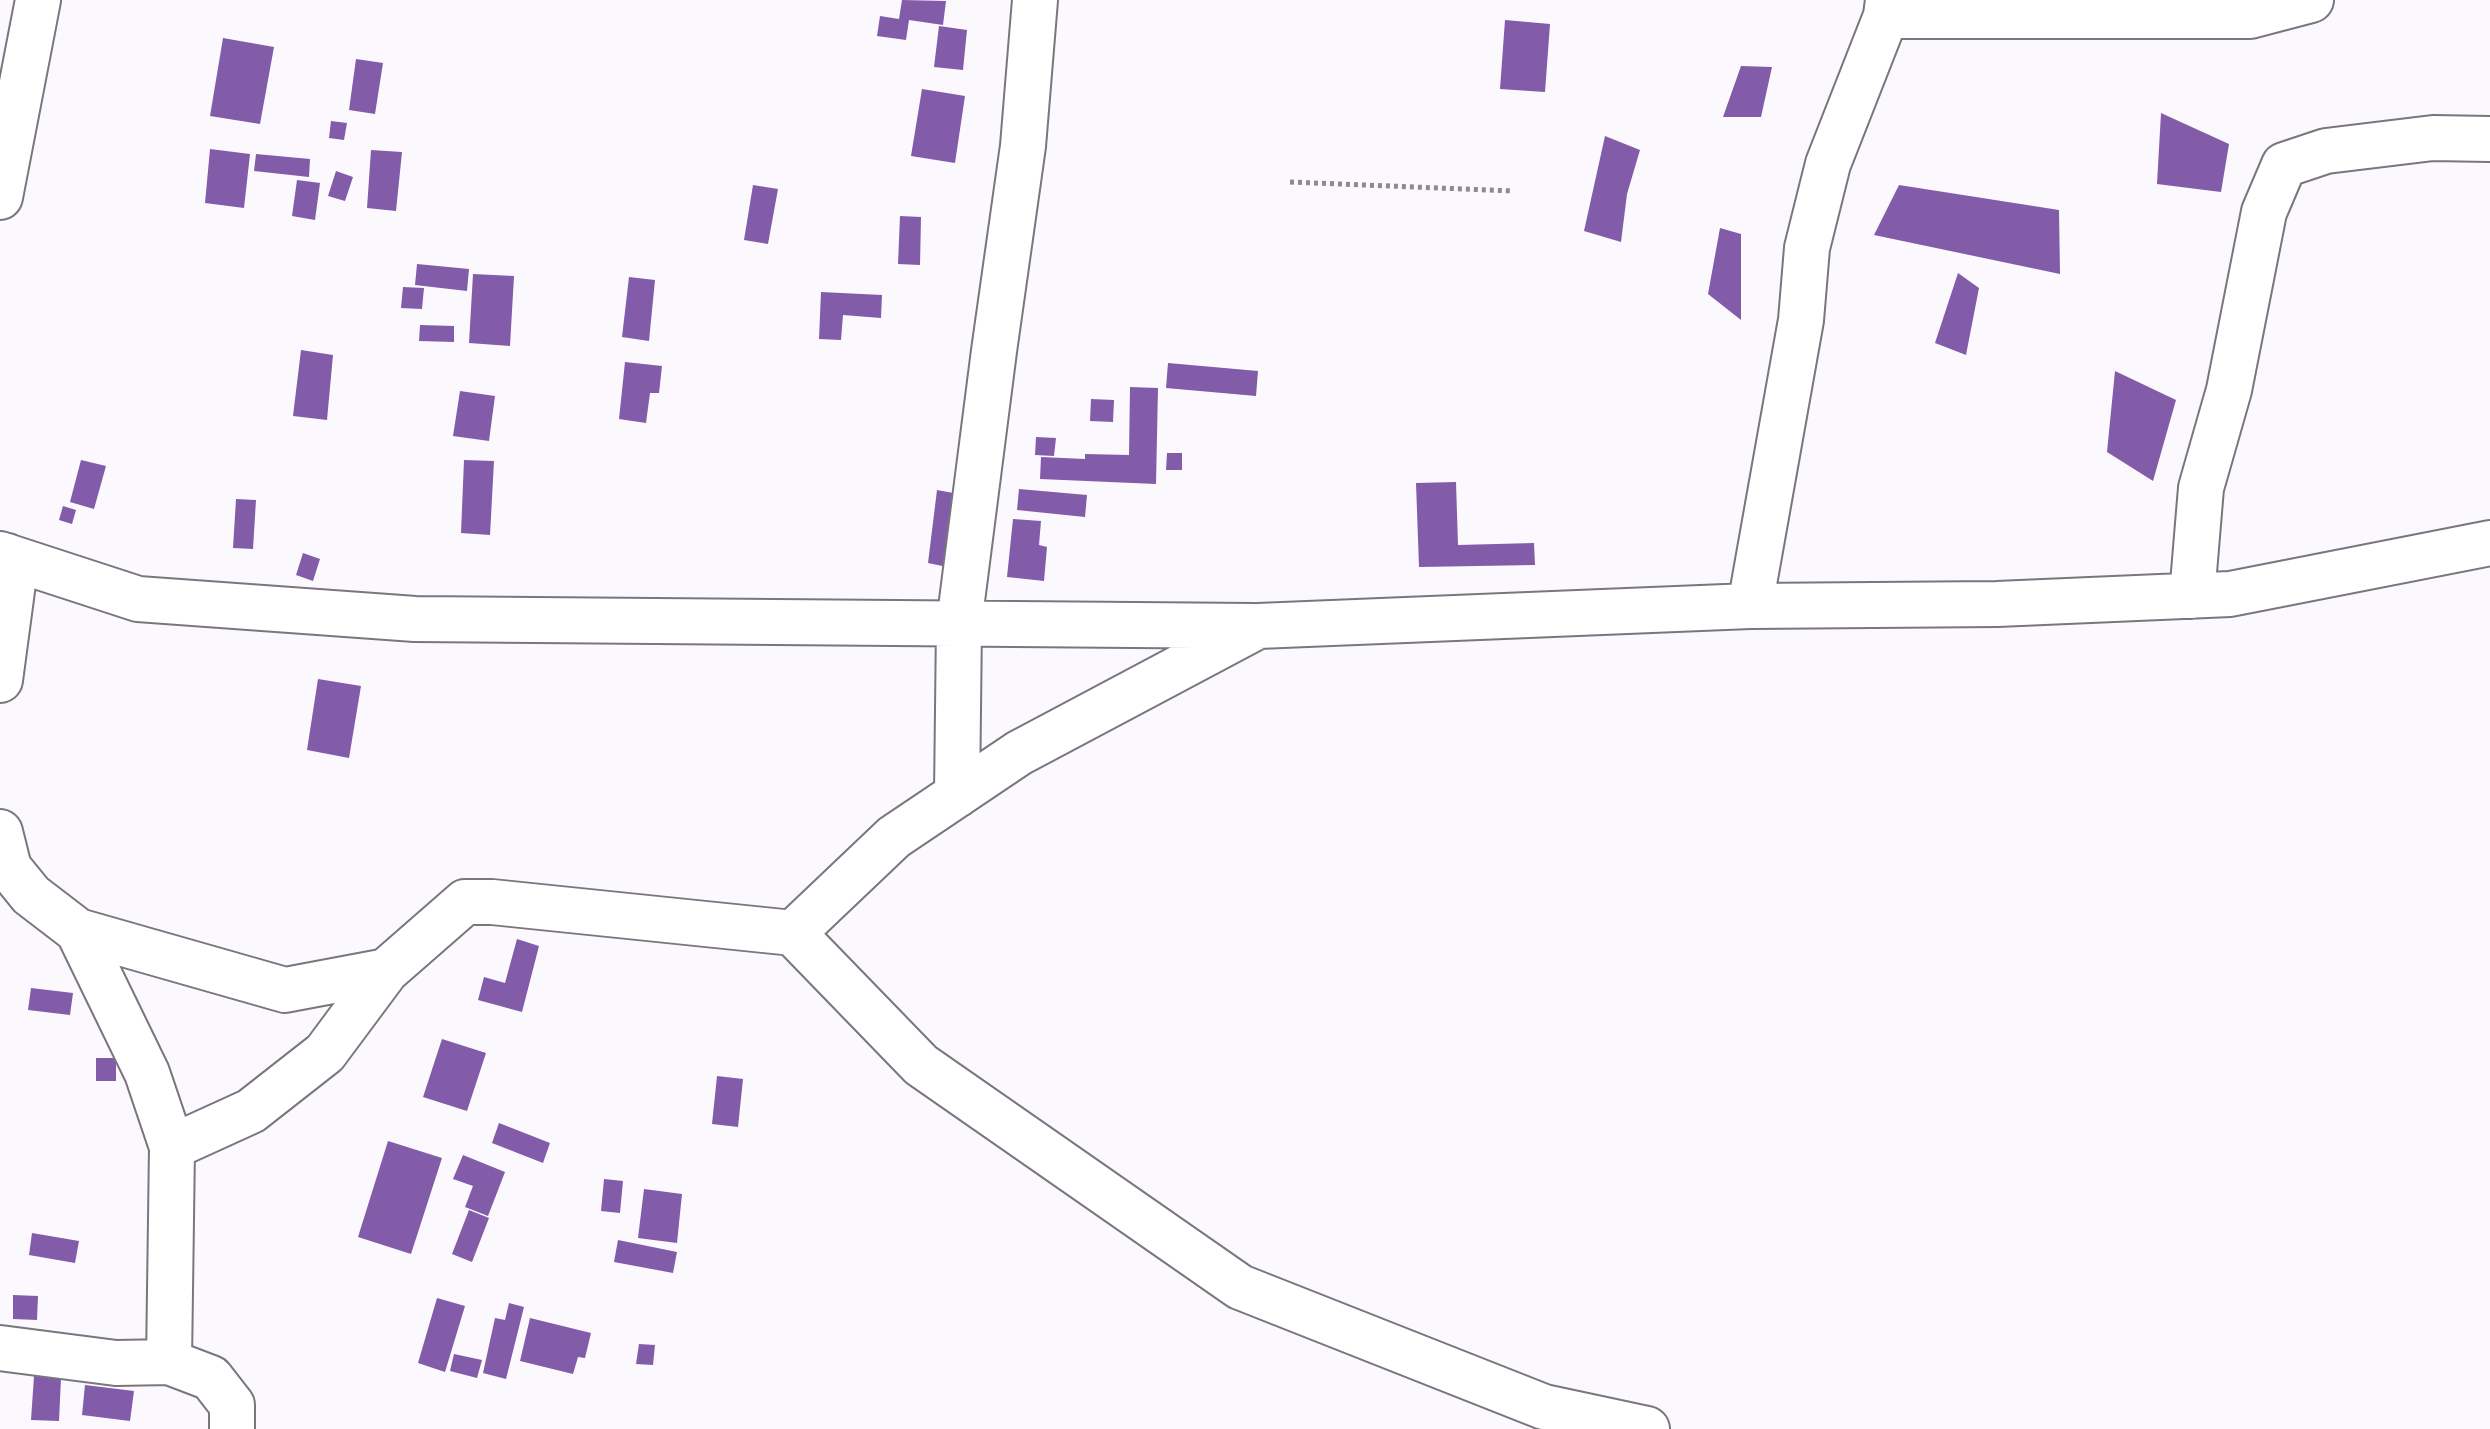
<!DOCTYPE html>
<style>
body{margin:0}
canvas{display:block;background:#fbf8fe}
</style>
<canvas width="2490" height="1429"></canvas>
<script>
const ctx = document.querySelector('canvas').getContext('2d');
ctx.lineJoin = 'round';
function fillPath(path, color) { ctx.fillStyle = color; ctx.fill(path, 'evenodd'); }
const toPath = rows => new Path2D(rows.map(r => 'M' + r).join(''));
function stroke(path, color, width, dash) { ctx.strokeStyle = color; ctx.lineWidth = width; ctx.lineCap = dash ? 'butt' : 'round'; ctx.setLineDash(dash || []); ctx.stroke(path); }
fillPath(toPath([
 [902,0,946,1,943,25,909,20,906,40,877,36,880,16,899,19],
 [1505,20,1550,24,1545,92,1500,89],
 [939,26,967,30,963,70,934,67],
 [223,38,274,47,260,124,210,116],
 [356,59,383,63,375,114,349,110],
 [1741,66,1772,67,1761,117,1723,117],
 [922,89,965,96,955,163,911,156],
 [2161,113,2229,144,2221,192,2157,184],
 [331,121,347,123,344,140,329,138],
 [1605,136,1640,150,1627,194,1621,242,1584,231],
 [210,149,250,154,244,208,205,203],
 [371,150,402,152,396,211,367,208],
 [256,154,310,159,309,177,254,171],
 [336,171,353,177,345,201,328,196],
 [297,180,320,183,315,220,292,216],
 [753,185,778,189,768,244,744,240],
 [1899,185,2059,210,2060,274,1874,235],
 [900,216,921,217,920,265,898,264],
 [1720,228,1741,234,1741,320,1708,294],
 [417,264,469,269,467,291,415,285],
 [1958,273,1979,288,1966,355,1935,343],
 [473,274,514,276,510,346,469,343],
 [629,277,655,280,649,341,622,337],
 [403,287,424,288,422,309,401,308],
 [821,292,882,295,881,318,843,315,841,340,819,339],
 [420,325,454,326,454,342,419,341],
 [301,350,333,355,327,420,293,416],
 [625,362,662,366,659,393,650,393,646,423,619,419],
 [1168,363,1258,371,1256,396,1166,388],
 [2115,371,2176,400,2153,481,2107,452],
 [1130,387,1158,388,1156,484,1040,479,1041,457,1085,459,1085,454,1129,455],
 [460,391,495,396,489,441,453,436],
 [1091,399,1114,400,1113,422,1090,421],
 [1036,437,1056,438,1054,456,1035,455],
 [1167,453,1182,453,1182,470,1166,470],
 [81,460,106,466,94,509,70,502],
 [464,460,494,461,490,535,461,533],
 [1456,482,1458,545,1534,543,1535,565,1419,567,1416,483],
 [1019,489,1087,495,1085,517,1017,510],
 [937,490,964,495,957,569,928,563],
 [236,499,256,500,253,549,233,548],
 [63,506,76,510,72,524,59,520],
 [1013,519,1041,521,1039,545,1047,547,1044,581,1007,577],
 [303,553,320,559,313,581,296,575],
 [318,679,361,686,349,758,307,750],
 [517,939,539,946,522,1012,478,1000,484,977,505,983],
 [31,988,73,993,70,1015,28,1010],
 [442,1039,486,1053,467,1111,423,1097],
 [96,1058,116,1058,116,1081,96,1081],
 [717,1076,743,1079,738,1127,712,1124],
 [499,1123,550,1143,543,1163,492,1143],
 [388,1141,442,1158,411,1254,358,1237],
 [463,1155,505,1172,488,1216,465,1207,473,1186,453,1179],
 [604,1179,623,1181,620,1213,601,1211],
 [644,1189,682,1194,677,1243,638,1238],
 [469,1210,489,1218,472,1262,452,1254],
 [32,1233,79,1241,75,1263,29,1255],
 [618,1240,677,1252,673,1273,614,1262],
 [13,1295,38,1296,37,1320,13,1319],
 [437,1298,465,1306,445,1372,418,1363],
 [509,1303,524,1307,506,1379,483,1373,495,1318,505,1320],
 [530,1318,591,1333,585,1358,578,1357,573,1374,520,1361],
 [639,1344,655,1345,653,1365,636,1364],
 [454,1354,482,1360,477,1378,450,1371],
 [34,1376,61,1378,59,1421,31,1420],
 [85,1385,134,1391,130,1421,82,1415]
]), '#825ca9');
const minor = toPath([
 [1886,16,2250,16,2311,0],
 [0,554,138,599,415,619,1254,626],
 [2192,596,2201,488,2229,390,2264,212,2284,165,2326,151,2433,138,2490,139],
 [1750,606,1997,604,2230,594,2490,543],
 [0,680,13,583,7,556],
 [957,795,959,624,994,351,1023,146,1035,0],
 [0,832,9,868,31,895,78,931,285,990,386,971,465,902,492,902,793,933,921,1065,1240,1287,1544,1407,1647,1429],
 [78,931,147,1073,172,1147,169,1362,211,1378,232,1405,232,1429],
 [793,933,894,837,1019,753,1258,626,1750,606,1801,320,1807,248,1828,164,1886,16,1888,0],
 [172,1147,251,1111,325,1053,386,971],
 [0,1348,116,1363,169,1362]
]);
const highway = toPath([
 [0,197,38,0]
]);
stroke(minor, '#7a767e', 48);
stroke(highway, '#7a767e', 48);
stroke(toPath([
 [1290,182,1513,191]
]), '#8d8b8f', 5, [4, 4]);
stroke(minor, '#fff', 44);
stroke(highway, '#fff', 44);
</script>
